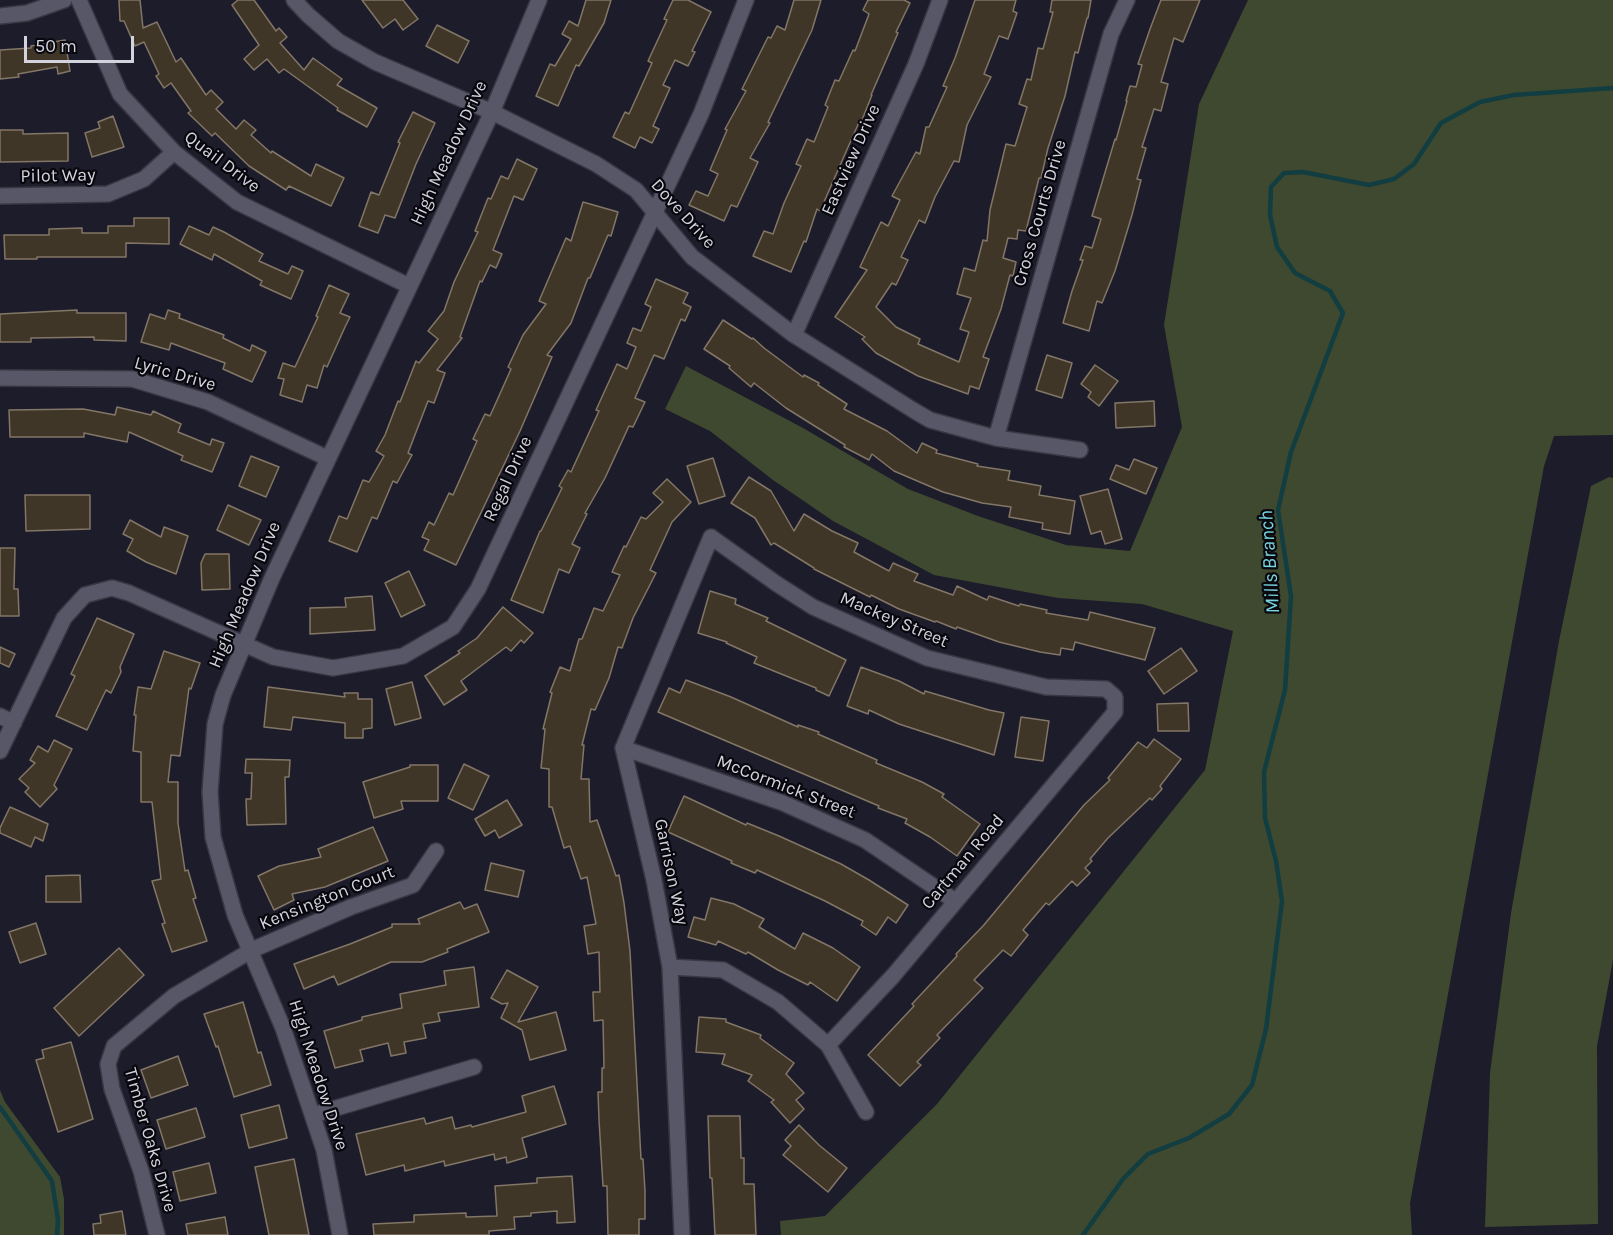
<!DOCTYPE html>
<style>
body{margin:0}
#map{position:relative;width:1613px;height:1235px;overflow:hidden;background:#1d1c2a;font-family:Karla,sans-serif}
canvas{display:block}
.scale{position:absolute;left:24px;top:36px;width:110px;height:27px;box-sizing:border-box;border:3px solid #d3d3dd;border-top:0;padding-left:8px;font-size:18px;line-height:21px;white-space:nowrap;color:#d3d3dd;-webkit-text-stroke:4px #08070d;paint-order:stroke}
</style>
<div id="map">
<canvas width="1613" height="1235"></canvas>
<div class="scale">50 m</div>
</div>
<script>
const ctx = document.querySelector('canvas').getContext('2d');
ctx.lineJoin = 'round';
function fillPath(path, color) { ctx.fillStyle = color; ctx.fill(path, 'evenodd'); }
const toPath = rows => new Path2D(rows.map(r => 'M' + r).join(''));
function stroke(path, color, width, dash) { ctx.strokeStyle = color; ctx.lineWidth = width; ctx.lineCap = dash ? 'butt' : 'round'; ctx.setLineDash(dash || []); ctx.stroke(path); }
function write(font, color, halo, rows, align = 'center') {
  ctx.font = font + ' Karla,sans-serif'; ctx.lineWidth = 4.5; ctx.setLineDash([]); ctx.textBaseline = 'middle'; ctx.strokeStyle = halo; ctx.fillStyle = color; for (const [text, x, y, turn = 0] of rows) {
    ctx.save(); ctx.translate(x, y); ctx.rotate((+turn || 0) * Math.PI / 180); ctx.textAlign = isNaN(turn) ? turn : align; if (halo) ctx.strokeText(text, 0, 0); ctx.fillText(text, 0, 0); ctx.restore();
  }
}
fillPath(toPath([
 [1248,0,1613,0,1613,435,1554,436,1544,466,1410,1203,1412,1235,781,1235,780,1221,825,1216,937,1104,1205,770,1233,631,1142,604,1058,598,934,575,833,521,773,480,710,431,665,409,686,366,803,428,908,489,978,516,1066,545,1130,551,1182,427,1164,325,1199,104],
 [1609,477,1613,478,1613,960,1597,1046,1598,1224,1485,1227,1490,1073,1511,913,1559,641,1591,486],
 [0,1090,5,1102,60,1177,64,1199,64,1235,0,1235]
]), '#3f4930');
stroke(toPath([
 [0,1107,52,1181,58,1220,57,1235],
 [1083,1235,1123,1179,1148,1154,1189,1138,1229,1114,1252,1085,1266,1029,1282,901,1276,861,1265,818,1264,772,1285,690,1291,596,1278,510,1291,452,1343,313,1330,291,1295,273,1277,247,1270,215,1271,187,1284,173,1303,172,1369,185,1394,179,1414,164,1441,123,1480,102,1514,95,1613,88]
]), '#123d41', 4.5);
const building = toPath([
 [119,0,140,0,143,28,157,22,176,62,181,58,206,95,211,90,223,102,216,109,236,129,244,120,256,130,251,135,271,153,272,151,311,176,316,164,344,178,331,206,289,186,286,190,249,166,215,133,212,136,188,113,191,111,171,83,164,88,156,76,159,74,144,42,135,46,124,21,120,21,119,0],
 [238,0,254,0,276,31,279,28,287,37,280,43,304,70,313,58,342,79,337,85,377,108,367,127,337,110,338,108,284,69,279,73,267,59,254,70,244,59,259,45,232,5,238,0],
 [362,0,403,0,418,19,403,30,395,19,383,28,362,0],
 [586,0,611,0,604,23,579,66,576,65,558,106,536,96,550,64,555,66,571,39,562,34,569,21,578,26,586,0],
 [673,0,688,0,711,12,692,51,695,52,688,66,675,60,663,85,670,88,653,126,659,129,652,143,640,137,635,148,613,137,625,112,629,114,652,63,648,61,667,20,664,19,673,0],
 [794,0,821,0,812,30,768,122,770,123,750,158,758,162,737,207,731,205,724,221,689,205,696,191,708,196,718,174,710,170,727,130,725,129,746,91,742,89,768,37,771,38,777,26,785,30,794,0],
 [868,0,904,0,910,3,896,32,898,33,871,95,872,95,862,120,860,120,820,211,817,209,806,242,804,241,791,272,753,256,764,231,773,234,784,203,801,166,796,164,807,139,814,142,828,107,825,105,835,80,839,81,853,50,855,51,869,14,863,10,868,0],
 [975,0,1016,0,1013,11,1017,13,1008,39,999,36,984,74,991,77,967,125,959,162,954,161,935,197,925,223,919,220,901,257,908,260,896,285,892,283,876,307,896,327,920,339,918,344,959,362,969,332,960,329,971,298,957,294,964,268,975,271,983,240,987,241,990,210,1006,144,1015,146,1027,107,1019,104,1027,79,1031,80,1038,48,1043,49,1053,12,1050,12,1052,0,1091,0,1088,18,1087,18,1078,53,1075,52,1065,96,1048,148,1041,178,1039,178,1026,231,1018,230,1017,239,1008,238,1003,258,1016,262,1013,276,1010,275,1001,309,983,357,989,359,979,389,970,386,968,394,918,376,876,353,862,339,865,337,835,317,867,270,860,267,881,222,888,226,900,200,892,196,916,152,920,154,926,127,929,127,947,87,943,86,955,58,975,0],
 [1161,0,1200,0,1183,42,1174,38,1161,82,1168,84,1161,111,1154,109,1142,147,1146,148,1137,179,1141,180,1132,215,1115,271,1102,303,1097,301,1089,331,1063,323,1072,291,1083,260,1080,260,1085,246,1092,248,1101,219,1092,216,1115,139,1116,140,1127,101,1126,101,1130,86,1136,87,1142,65,1138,64,1150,29,1161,0],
 [437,25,469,41,458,63,426,46,437,25],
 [65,40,70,71,58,74,57,67,18,74,19,77,0,79,0,50,31,48,31,46,65,40],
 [413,112,435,123,416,164,395,218,385,215,378,233,359,226,371,192,379,195,400,143,398,142,413,112],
 [113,116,124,147,92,157,85,133,100,128,98,122,113,116],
 [0,130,23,130,23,134,68,133,68,161,0,162,0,130],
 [517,159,537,169,523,200,514,196,493,250,502,254,496,268,490,265,482,282,480,281,460,337,462,338,437,370,445,373,434,403,428,401,408,453,412,455,397,483,393,481,377,519,372,517,357,552,329,541,339,516,347,519,363,480,369,482,384,456,376,451,385,435,398,401,400,402,416,361,419,363,438,339,428,331,444,311,454,282,478,232,475,231,488,198,491,199,501,176,508,179,517,159],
 [583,202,618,212,611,236,608,235,590,278,588,278,571,323,547,355,552,357,520,431,456,565,424,550,429,540,422,537,429,522,434,525,449,493,453,495,477,441,473,439,485,414,490,416,511,369,508,367,523,335,546,304,539,301,566,238,571,241,583,202],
 [134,218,169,218,169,244,126,243,126,257,37,257,37,259,5,259,4,235,49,235,49,229,82,228,82,233,108,233,108,226,134,226,134,218],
 [189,226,209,235,213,227,224,232,263,254,259,261,288,274,292,266,303,271,291,299,260,285,262,281,214,254,212,260,180,244,189,226],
 [656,279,688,293,683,303,691,307,685,321,681,319,664,359,654,355,635,398,645,402,633,427,629,426,605,478,585,513,587,514,572,544,580,548,569,573,559,569,543,613,511,600,540,531,541,531,562,488,559,486,568,470,571,472,599,411,596,410,617,364,627,369,636,347,627,343,633,328,641,331,651,307,645,304,656,279],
 [329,285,349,294,340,313,350,317,345,327,327,367,324,365,317,388,307,385,302,402,280,395,284,379,278,378,283,363,295,367,318,317,316,316,329,285],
 [77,310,77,313,126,313,126,341,94,340,94,337,31,338,31,342,0,342,0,314,77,310],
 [168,310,180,314,179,318,224,335,223,338,250,351,252,345,266,352,252,382,223,369,225,363,171,343,169,350,141,342,150,314,165,319,168,310],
 [723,320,752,339,753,338,764,348,803,377,804,375,819,383,818,385,847,404,844,409,887,431,917,453,922,443,937,450,936,453,978,464,977,466,1010,471,1008,480,1041,486,1039,495,1075,501,1070,534,1042,529,1043,523,1009,517,1011,507,982,503,943,492,894,471,872,454,869,460,844,447,845,445,786,408,754,383,751,387,729,368,730,366,704,349,723,320],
 [1047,355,1072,363,1062,398,1036,390,1047,355],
 [1095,365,1118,381,1099,406,1088,397,1091,392,1081,384,1095,365],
 [1154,401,1155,426,1116,428,1115,403,1154,401],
 [117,407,151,415,153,411,181,424,178,432,210,445,212,439,224,443,212,472,181,460,183,456,129,432,127,442,84,433,84,437,10,437,9,410,83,409,115,415,117,407],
 [251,456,279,467,266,497,239,486,251,456],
 [713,458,725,496,699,504,687,466,713,458],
 [1134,459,1157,468,1146,494,1110,479,1116,465,1129,470,1134,459],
 [749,477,771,491,794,531,804,514,832,531,858,543,854,552,889,571,893,563,918,574,914,581,953,595,957,586,987,600,989,596,1019,606,1020,604,1047,610,1046,613,1088,620,1090,612,1155,628,1145,660,1075,642,1073,650,1061,648,1060,655,1040,652,999,642,957,627,956,629,936,621,935,622,899,609,871,595,870,597,814,569,814,568,774,543,771,545,755,518,731,503,749,477],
 [667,479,691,502,672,522,650,570,656,573,633,618,622,648,618,647,609,678,595,710,591,709,582,745,584,745,581,779,589,779,590,822,597,820,616,876,619,875,624,903,630,951,641,1159,643,1159,645,1191,645,1219,639,1219,639,1235,608,1235,607,1186,603,1186,599,1120,598,1092,602,1092,602,1068,604,1068,603,1020,594,1021,593,992,600,992,599,952,588,954,584,926,596,924,587,877,581,879,570,846,564,848,552,807,549,807,549,769,541,768,545,729,543,729,552,693,550,692,560,667,570,671,579,639,582,639,594,608,603,611,620,575,612,572,624,546,626,547,641,517,646,519,663,502,653,493,667,479],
 [1108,489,1122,539,1105,544,1101,531,1091,534,1080,496,1108,489],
 [25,495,90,495,90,529,26,531,25,495],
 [228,505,261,520,249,545,217,530,228,505],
 [130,520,161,537,164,527,188,536,176,574,146,562,127,551,133,539,123,534,130,520],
 [0,548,15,548,14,589,18,589,19,616,0,616,0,548],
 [205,554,229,554,230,589,202,590,201,563,205,554],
 [409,571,425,605,401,617,385,583,409,571],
 [710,591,736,599,735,604,768,618,766,621,846,660,829,696,816,690,816,688,754,663,757,657,726,643,727,642,698,633,710,591],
 [372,596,375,630,310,634,310,608,346,607,345,598,372,596],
 [503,607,533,633,524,643,521,640,511,651,506,647,461,681,467,690,444,705,425,676,460,653,458,651,477,638,503,607],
 [97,618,134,634,120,667,121,672,111,693,106,690,87,730,56,716,75,676,71,674,97,618],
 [0,647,15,654,9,667,0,663,0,647],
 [1181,648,1197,671,1164,694,1148,671,1181,648],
 [164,651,200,663,191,689,189,688,180,756,171,755,168,782,178,782,178,823,185,871,188,870,196,898,193,899,207,941,172,952,162,924,165,923,152,881,161,879,152,802,141,802,141,752,133,751,136,715,134,715,138,687,151,689,164,651],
 [861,667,899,681,924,694,925,691,989,710,1004,713,994,755,899,724,869,710,868,714,847,706,861,667],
 [686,680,731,697,798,727,798,725,819,732,818,734,877,760,876,763,922,782,944,794,942,797,980,824,957,856,930,837,905,823,907,819,878,808,879,806,658,712,669,688,680,693,686,680],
 [412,682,421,718,395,725,386,689,412,682],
 [268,687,345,697,344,693,358,693,358,699,372,699,372,728,363,729,363,738,345,738,345,723,293,717,291,730,264,727,268,687],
 [1188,703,1189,731,1158,731,1157,704,1188,703],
 [1021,717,1049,721,1043,761,1015,757,1021,717],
 [1154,739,1181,759,1160,786,1162,789,1152,800,1150,798,1108,838,1090,859,1092,861,1085,868,1090,873,1077,886,1072,881,1049,905,1046,903,1023,930,1028,935,1011,956,1003,950,974,980,983,988,937,1035,940,1038,917,1062,921,1065,900,1086,868,1055,914,1006,912,1004,957,956,956,954,983,926,1084,805,1110,780,1108,778,1138,742,1147,748,1154,739],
 [54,740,72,749,54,785,57,789,40,807,25,792,29,788,19,779,35,763,30,760,38,746,48,752,54,740],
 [246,759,290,760,289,777,285,777,286,824,247,825,246,799,251,799,252,773,245,773,246,759],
 [464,764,489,776,473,810,448,798,464,764],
 [410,765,438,765,438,801,401,801,403,809,374,818,363,782,410,767,410,765],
 [684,796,746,825,747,823,779,836,841,864,869,880,908,905,896,923,888,917,876,935,861,925,863,921,825,901,757,870,755,873,731,863,732,861,668,832,684,796],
 [507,800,522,825,499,838,495,830,485,836,475,819,507,800],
 [10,807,48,824,43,841,35,837,31,847,0,833,0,828,10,807],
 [373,827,388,861,325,887,292,894,294,900,274,910,258,876,279,866,321,857,318,849,373,827],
 [491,863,524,871,518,897,485,890,491,863],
 [80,875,81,902,46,902,46,876,80,875],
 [711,898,734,904,764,919,759,927,795,949,803,933,833,948,860,967,837,1001,810,982,808,985,778,970,748,952,746,954,718,941,716,945,688,937,694,917,705,920,711,898],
 [460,902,464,909,477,904,489,932,447,949,448,952,422,962,391,962,338,985,334,976,304,989,294,964,350,944,392,927,392,924,420,924,418,919,460,902],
 [36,923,46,954,20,963,9,932,36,923],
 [119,948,144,975,79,1036,54,1008,119,948],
 [474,967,479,1007,438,1013,440,1021,423,1024,426,1038,404,1042,406,1053,391,1056,388,1043,360,1050,363,1061,335,1068,324,1031,362,1020,362,1017,402,1008,400,994,446,985,444,971,474,967],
 [507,970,538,987,518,1022,556,1012,566,1050,530,1060,522,1030,501,1018,508,1003,502,1004,491,998,507,970],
 [243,1002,258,1053,261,1052,271,1085,234,1097,218,1046,216,1047,204,1014,243,1002],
 [699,1017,726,1019,726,1022,761,1035,760,1038,794,1063,786,1074,804,1093,796,1100,804,1109,790,1123,771,1102,774,1100,748,1081,752,1075,722,1064,725,1054,696,1052,699,1017],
 [71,1042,93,1119,58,1132,36,1060,44,1058,42,1050,71,1042],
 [178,1056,188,1085,151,1098,141,1070,178,1056],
 [554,1086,566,1124,522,1138,527,1157,507,1163,506,1157,495,1160,494,1154,445,1166,444,1161,405,1171,404,1165,366,1175,356,1134,424,1118,426,1124,452,1117,455,1129,471,1125,472,1127,526,1112,522,1096,554,1086],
 [279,1105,287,1138,249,1148,241,1115,279,1105],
 [196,1108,205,1137,166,1149,157,1120,196,1108],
 [708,1116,740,1116,741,1158,744,1158,744,1184,754,1184,756,1235,715,1235,712,1178,710,1178,708,1116],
 [799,1125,819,1145,847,1168,828,1192,783,1155,791,1146,785,1140,799,1125],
 [294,1159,309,1235,269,1235,255,1167,294,1159],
 [209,1163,216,1193,180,1201,173,1172,209,1163],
 [572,1176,575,1222,557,1223,557,1211,531,1213,531,1216,514,1217,515,1229,489,1231,489,1235,374,1235,373,1224,414,1222,414,1215,466,1213,466,1217,497,1216,495,1186,537,1183,537,1178,572,1176],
 [122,1211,126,1235,94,1235,93,1224,101,1223,100,1215,122,1211],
 [225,1217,228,1235,188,1235,186,1224,225,1217]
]);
fillPath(building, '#403628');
stroke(building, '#827667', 1.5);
const street = toPath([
 [79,0,120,94,174,152,237,202,409,286],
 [294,0,308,15,338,41,375,62,492,112,596,164,636,190,692,257,794,335,913,410,930,420,996,438,1080,450],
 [0,16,27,13,64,0],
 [0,196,108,194,144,179,174,152],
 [794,335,916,64,940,0],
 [0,378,132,379,208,402,327,458],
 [996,438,1111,34,1127,0],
 [0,716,14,723],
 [623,748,783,803,865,840,955,901],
 [0,751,64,618,85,595,112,588,129,593,273,657,333,668,403,656,453,627,478,589,701,114,746,0],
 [670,967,723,970,778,1002,828,1045,866,1112],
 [313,1115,474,1067],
 [157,1235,141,1171,112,1089,108,1064,114,1046,174,996,252,950,351,907,413,885,436,851],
 [682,1235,670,967,654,880,623,748,711,537,777,584,813,607,927,658,1046,687,1106,689,1115,697,1115,712,893,976,828,1045]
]);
const secondary = toPath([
 [340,1235,324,1150,283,1028,235,915,213,837,210,792,215,724,223,695,272,578,492,112,539,0]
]);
stroke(street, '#393743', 18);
stroke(secondary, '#393743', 18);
stroke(street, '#585768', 15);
stroke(secondary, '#585768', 15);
write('18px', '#d3d3dd', '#08070d', [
 ["High Meadow Drive",449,153,-65],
 ["Eastview Drive",851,160,-66],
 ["Quail Drive",222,162,37],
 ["Pilot Way",58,176,-1],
 ["Cross Courts Drive",1040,213,-74],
 ["Dove Drive",683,214,48],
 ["Lyric Drive",175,374,16],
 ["Regal Drive",508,479,-65],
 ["High Meadow Drive",245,595,-67],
 ["Mackey Street",894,620,23],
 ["McCormick Street",786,787,21],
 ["Cartman Road",963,862,-50],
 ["Garrison Way",671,872,78],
 ["Kensington Court",327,898,-22],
 ["High Meadow Drive",318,1075,72],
 ["Timber Oaks Drive",150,1140,74]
]);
write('italic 20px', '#77d3dd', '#08070d', [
 ["Mills Branch",1270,562,-94]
]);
</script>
